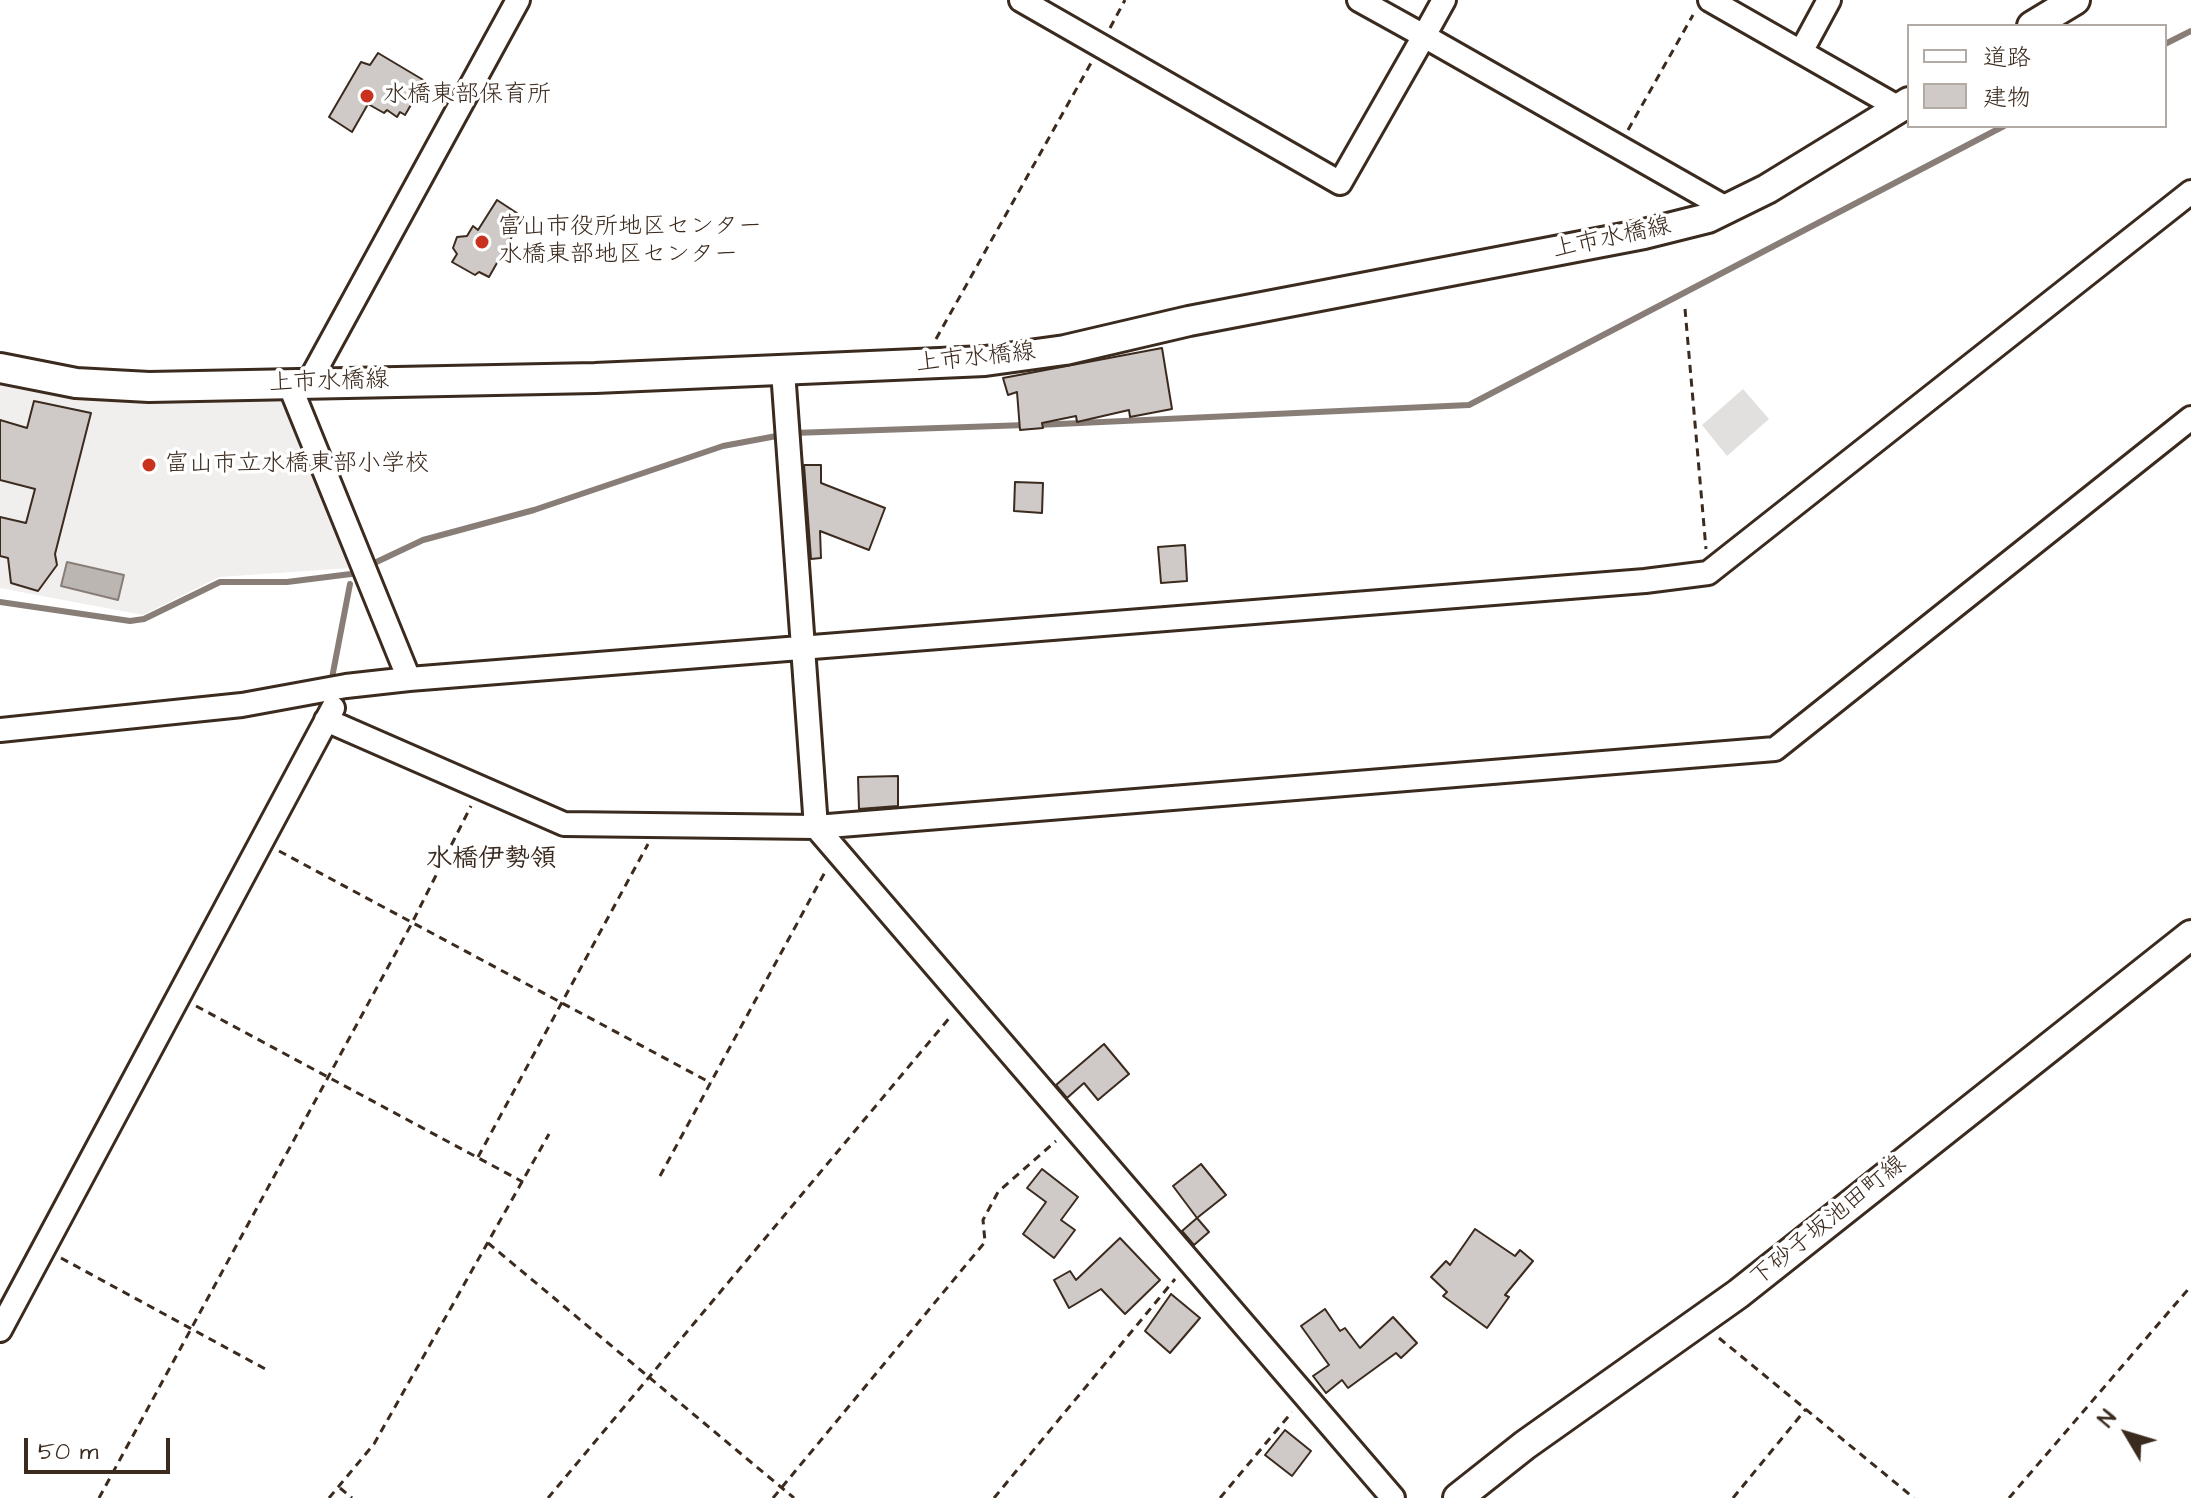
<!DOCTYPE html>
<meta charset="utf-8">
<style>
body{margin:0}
#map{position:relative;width:2191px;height:1498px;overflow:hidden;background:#fff;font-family:"Architects Daughter","Klee One",sans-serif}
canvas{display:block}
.legend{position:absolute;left:1907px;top:24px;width:260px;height:104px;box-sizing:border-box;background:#fff;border:2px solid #b1aaa5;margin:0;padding:10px 14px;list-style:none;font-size:24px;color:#3b2a1e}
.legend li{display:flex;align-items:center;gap:16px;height:40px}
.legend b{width:40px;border:2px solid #b1aaa5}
.north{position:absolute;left:2087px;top:1394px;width:80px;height:80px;-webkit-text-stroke:6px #fff;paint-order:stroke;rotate:308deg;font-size:22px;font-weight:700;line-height:32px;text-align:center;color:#3b2a1e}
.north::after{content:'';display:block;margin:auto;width:28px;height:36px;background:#3b2a1e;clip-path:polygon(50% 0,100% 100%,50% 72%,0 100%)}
.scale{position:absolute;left:24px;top:1438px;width:146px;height:36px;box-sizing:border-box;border:4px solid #3b2a1e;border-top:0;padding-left:10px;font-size:24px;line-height:28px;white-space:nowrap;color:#3b2a1e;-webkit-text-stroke:6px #fff;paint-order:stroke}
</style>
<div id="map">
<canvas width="2191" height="1498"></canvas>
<ul class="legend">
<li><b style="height:10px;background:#fff"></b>道路</li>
<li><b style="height:22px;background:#cfcac7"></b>建物</li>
</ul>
<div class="north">N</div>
<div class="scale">50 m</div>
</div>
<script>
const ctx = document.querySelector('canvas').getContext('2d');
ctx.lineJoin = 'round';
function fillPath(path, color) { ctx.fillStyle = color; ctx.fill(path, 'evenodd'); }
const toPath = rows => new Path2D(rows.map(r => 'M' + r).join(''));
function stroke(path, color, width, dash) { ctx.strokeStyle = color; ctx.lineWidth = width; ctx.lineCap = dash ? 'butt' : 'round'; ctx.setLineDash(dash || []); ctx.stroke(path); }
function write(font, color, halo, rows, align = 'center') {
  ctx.font = font + ' "Architects Daughter","Klee One",sans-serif'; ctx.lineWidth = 7; ctx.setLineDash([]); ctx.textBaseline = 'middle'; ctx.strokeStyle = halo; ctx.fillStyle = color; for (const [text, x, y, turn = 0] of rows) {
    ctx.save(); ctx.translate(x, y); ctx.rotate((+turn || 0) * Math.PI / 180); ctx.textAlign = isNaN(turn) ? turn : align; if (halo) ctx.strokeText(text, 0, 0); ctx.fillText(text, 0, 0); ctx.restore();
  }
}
fillPath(toPath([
 [0,383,82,400,284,401,351,568,219,577,143,615,0,588]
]), '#f1efee');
fillPath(toPath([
 [1743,389,1769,419,1727,456,1702,425]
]), '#e2e0de');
const water = toPath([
 [67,562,124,575,118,600,61,586,67,562]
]);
fillPath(water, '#bcb6b3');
stroke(water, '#887e77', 2);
stroke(toPath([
 [2165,44,2191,31],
 [1037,425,1469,405,2004,126],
 [793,433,1026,425],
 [0,602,130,621,144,619,220,582,287,582,351,574,423,540,534,510,723,446,782,435],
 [331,683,350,584]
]), '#887e77', 6);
const building = toPath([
 [378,53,425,81,405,115,400,112,397,117,387,110,384,113,368,104,352,132,329,117,361,62,370,65,378,53],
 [497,200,523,217,489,277,479,272,475,275,452,262,457,254,453,248,457,237,467,236,473,226,478,230,497,200],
 [1162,348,1172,409,1130,417,1129,410,1077,422,1076,416,1042,423,1043,428,1020,430,1017,392,1008,395,1003,378,1162,348],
 [34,401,91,413,55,554,57,565,38,591,11,583,8,558,0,556,0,517,26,523,35,489,0,480,0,420,27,428,34,401],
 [804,465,821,465,821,483,885,508,869,550,820,531,821,558,811,559,804,465],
 [1015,482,1043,483,1042,513,1014,511,1015,482],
 [1185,545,1187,581,1161,583,1158,547,1185,545],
 [898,776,898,806,859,809,858,777,898,776],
 [1104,1044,1129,1074,1098,1100,1084,1083,1067,1098,1056,1085,1104,1044],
 [1201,1164,1226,1195,1197,1218,1173,1186,1201,1164],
 [1042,1169,1078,1197,1061,1220,1075,1230,1054,1258,1023,1234,1046,1202,1027,1188,1042,1169],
 [1197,1218,1209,1232,1194,1245,1182,1231,1197,1218],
 [1475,1229,1515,1256,1520,1250,1533,1261,1505,1295,1509,1297,1487,1328,1443,1296,1447,1292,1431,1277,1446,1261,1450,1265,1475,1229],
 [1120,1238,1160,1280,1125,1314,1101,1289,1069,1308,1054,1280,1070,1271,1076,1280,1120,1238],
 [1171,1294,1200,1318,1170,1353,1145,1331,1171,1294],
 [1325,1309,1340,1331,1345,1328,1360,1348,1393,1317,1417,1343,1401,1358,1396,1353,1348,1388,1342,1380,1326,1393,1313,1376,1329,1365,1301,1326,1325,1309],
 [1285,1430,1311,1451,1292,1476,1265,1455,1285,1430]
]);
fillPath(building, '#cfcac7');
stroke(building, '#3b2a1e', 2);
const minor = toPath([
 [1021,0,1340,183,1424,36,1726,208],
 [1359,0,1424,36,1444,0],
 [1710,0,1899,108],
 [1802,50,1829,0],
 [783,371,816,827,1393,1498],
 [309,382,518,0],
 [290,386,409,679],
 [326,720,564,824,816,827,1775,749,2191,418],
 [0,730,242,705,346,686,409,679,1645,581,1708,573,2191,192],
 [0,1330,333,708]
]);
const major = toPath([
 [2032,26,2075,0],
 [0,368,76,383,149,387,595,378,985,361,1065,350,1189,321,1644,234,1708,218,1767,189,1909,102],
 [1458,1498,1525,1445,1738,1294,2191,935]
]);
stroke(minor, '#3b2a1e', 28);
stroke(major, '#3b2a1e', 34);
stroke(toPath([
 [1110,28,1125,0],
 [1628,130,1693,15],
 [1685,309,1706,549],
 [936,339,1091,63],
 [279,851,711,1083],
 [196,1006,523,1182],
 [478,1157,648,844],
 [660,1176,825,872],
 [488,1243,794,1498],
 [61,1258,269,1371],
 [1719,1338,1914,1498],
 [340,1488,352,1498],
 [99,1498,412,923,471,806],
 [329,1498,374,1444,549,1134],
 [548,1498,951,1016],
 [773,1498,985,1242,983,1220,998,1192,1056,1141],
 [994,1498,1175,1279],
 [1220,1498,1292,1412],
 [1733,1498,1806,1409],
 [2009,1498,2191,1286]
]), '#3b2a1e', 3, [8, 6]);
stroke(minor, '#fff', 22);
stroke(major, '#fff', 28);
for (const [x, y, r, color] of [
 [367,96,8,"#c8321e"],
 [482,242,8,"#c8321e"],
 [149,465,8,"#c8321e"]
]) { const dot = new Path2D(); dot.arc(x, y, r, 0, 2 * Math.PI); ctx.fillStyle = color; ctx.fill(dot); stroke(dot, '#fff', 3); }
write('24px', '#3b2a1e', '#fff', [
 ["水橋東部保育所",383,96],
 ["富山市役所地区センター",498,228],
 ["水橋東部地区センター",498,256],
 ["富山市立水橋東部小学校",165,465]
], 'left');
write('24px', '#3b2a1e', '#fff', [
 ["上市水橋線",1612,239,-12],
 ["上市水橋線",976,359,-6],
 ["上市水橋線",329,383,-2],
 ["下砂子坂池田町線",1829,1222,-39]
]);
write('bold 26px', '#3b2a1e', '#fff', [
 ["水橋伊勢領",491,861]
]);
</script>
